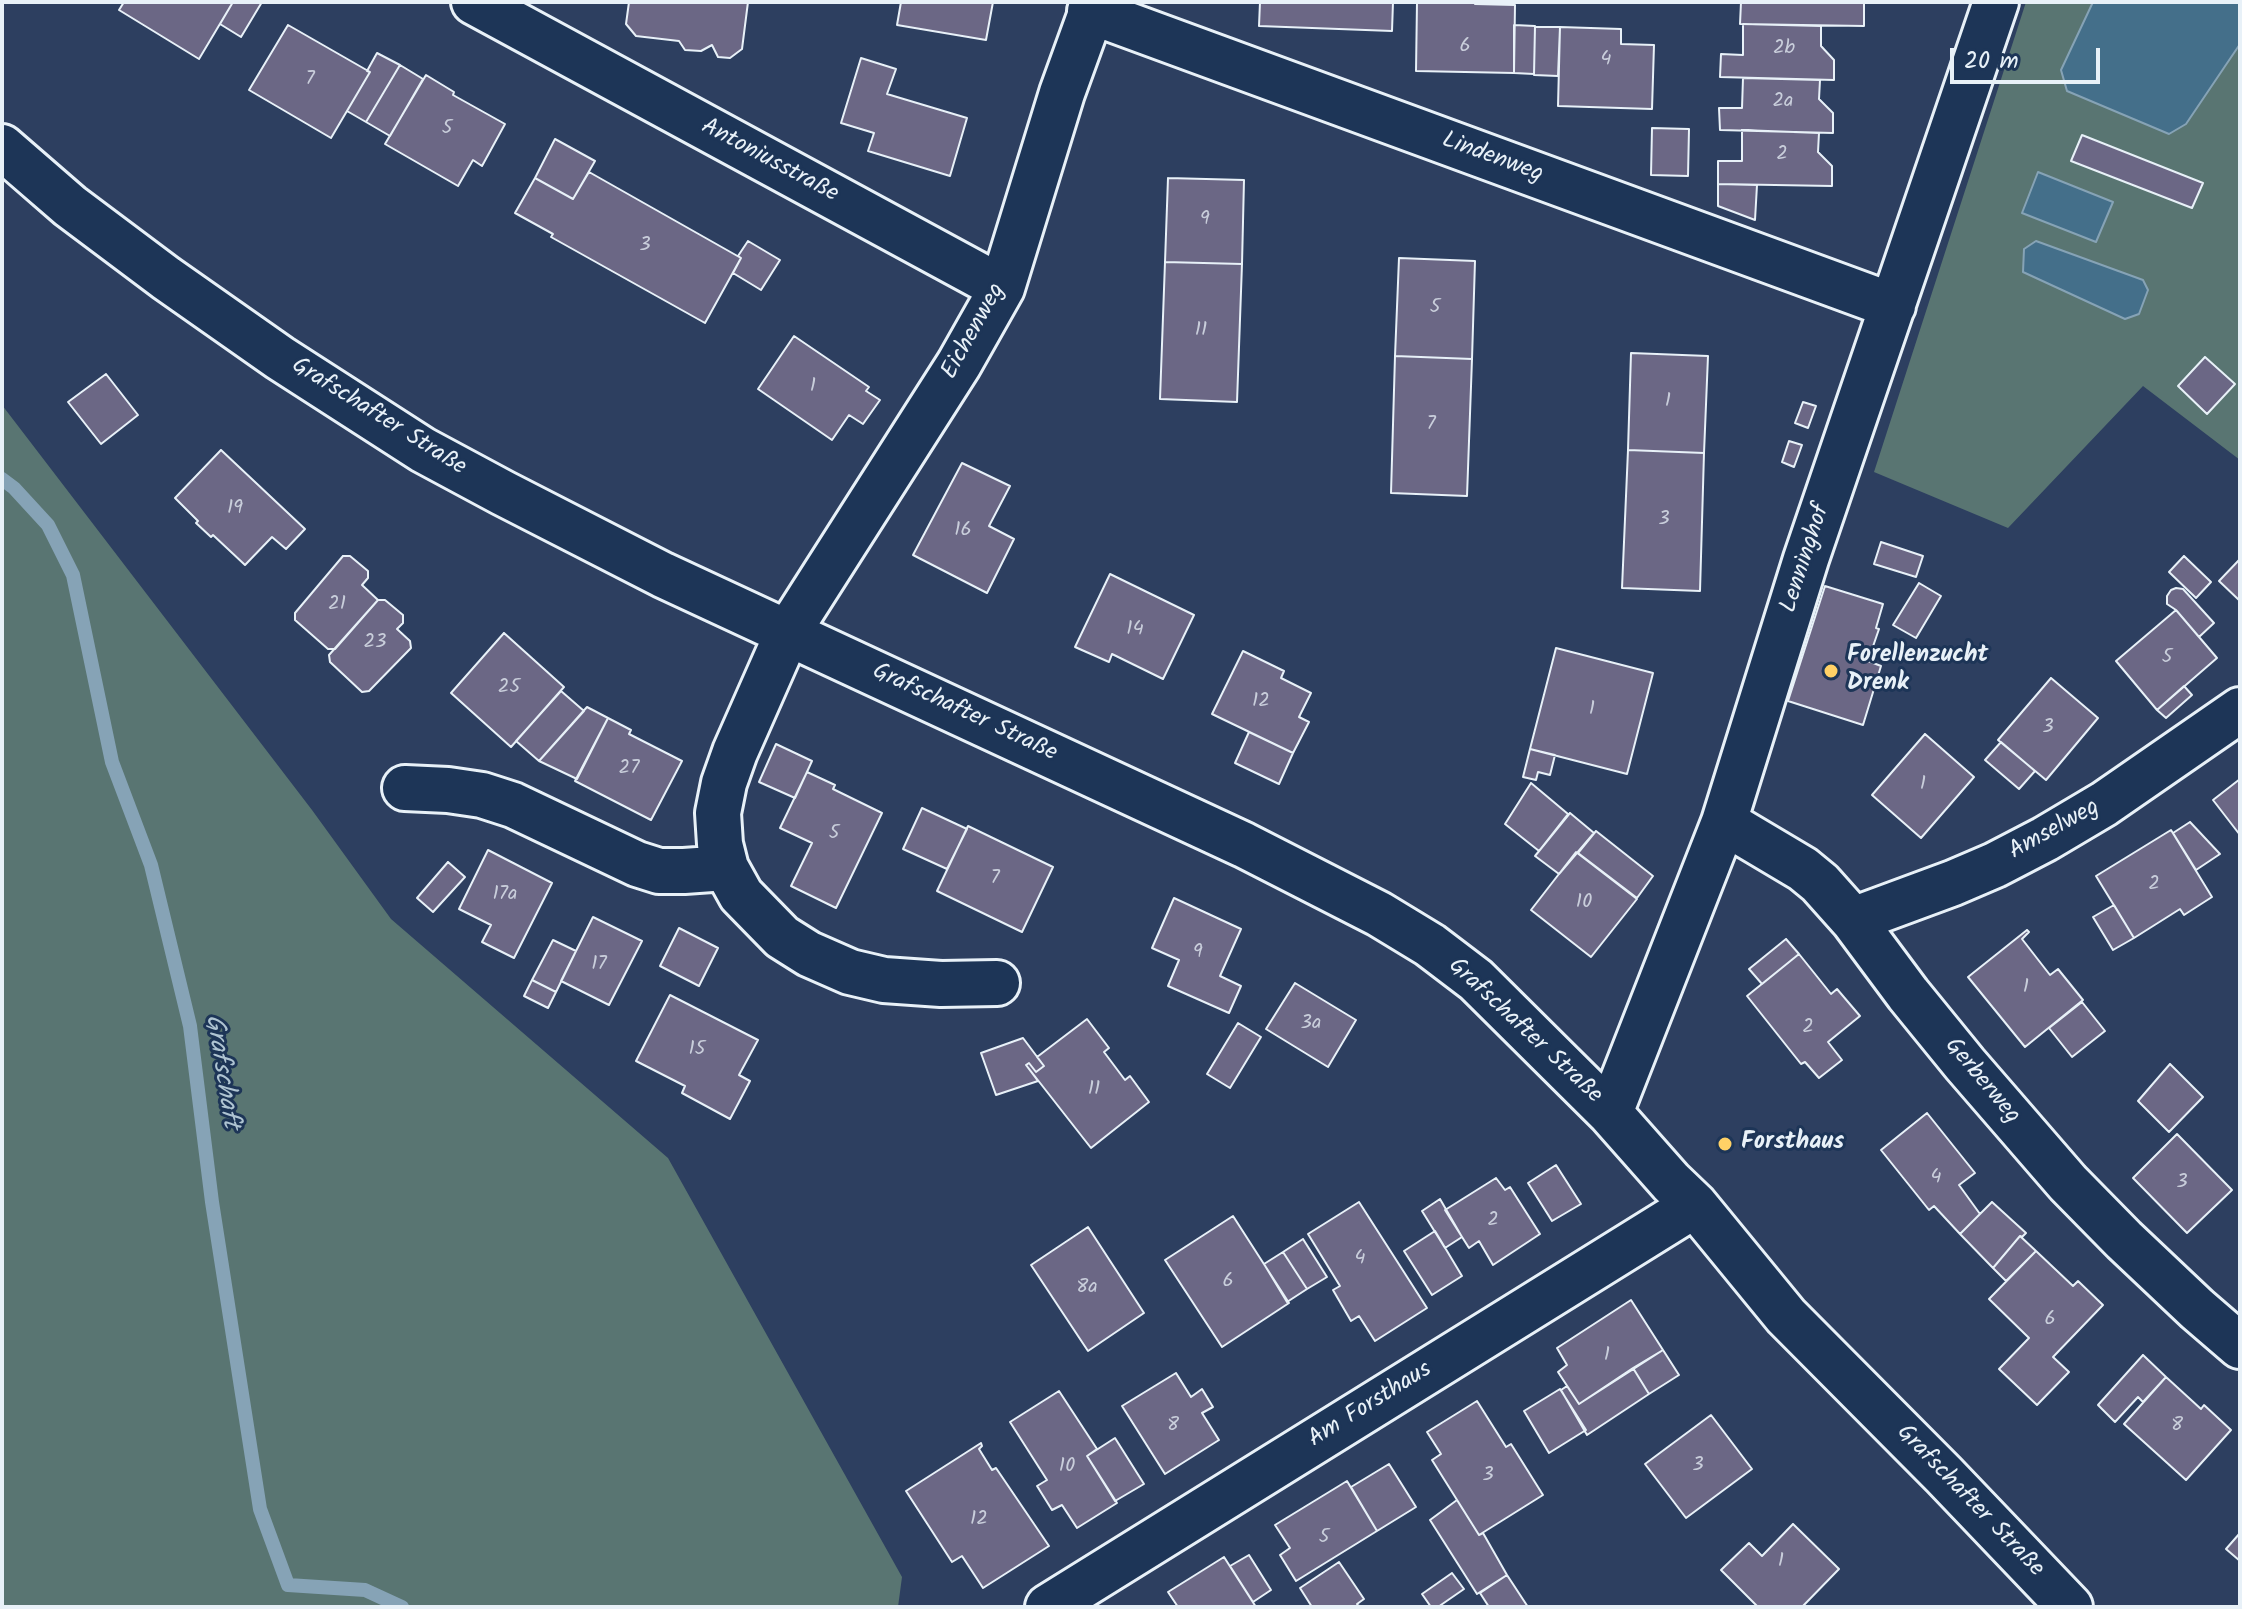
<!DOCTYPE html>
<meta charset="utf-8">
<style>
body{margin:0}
#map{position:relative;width:2242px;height:1609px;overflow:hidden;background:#2d3f60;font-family:Kalam,sans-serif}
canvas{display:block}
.frame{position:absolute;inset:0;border:4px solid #e8f1f8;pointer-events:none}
.scale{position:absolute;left:1950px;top:48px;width:150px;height:36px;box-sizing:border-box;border:4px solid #e8f1f8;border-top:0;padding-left:10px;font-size:24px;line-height:28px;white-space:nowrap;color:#e8f1f8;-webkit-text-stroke:6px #1d3557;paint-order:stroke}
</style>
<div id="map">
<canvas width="2242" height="1609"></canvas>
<div class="frame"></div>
<div class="scale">20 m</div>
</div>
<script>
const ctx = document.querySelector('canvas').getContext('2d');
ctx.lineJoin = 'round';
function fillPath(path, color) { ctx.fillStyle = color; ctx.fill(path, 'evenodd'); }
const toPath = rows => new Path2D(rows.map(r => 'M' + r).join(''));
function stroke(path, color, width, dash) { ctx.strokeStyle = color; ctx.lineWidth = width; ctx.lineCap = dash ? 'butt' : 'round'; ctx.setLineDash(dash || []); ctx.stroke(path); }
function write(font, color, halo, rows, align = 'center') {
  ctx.font = font + ' Kalam,sans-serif'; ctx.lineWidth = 6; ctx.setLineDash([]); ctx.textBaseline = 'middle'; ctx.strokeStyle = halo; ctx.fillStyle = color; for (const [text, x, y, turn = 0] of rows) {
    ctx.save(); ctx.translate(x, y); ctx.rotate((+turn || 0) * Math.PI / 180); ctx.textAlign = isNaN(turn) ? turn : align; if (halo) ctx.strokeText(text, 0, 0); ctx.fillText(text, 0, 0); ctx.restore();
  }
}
fillPath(toPath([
 [2026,2,2093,2,2061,70,2186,124,2240,44,2240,460,2143,386,2008,528,1874,472],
 [2,405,312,810,391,919,668,1158,902,1577,898,1607,2,1607]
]), '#597572');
const water = toPath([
 [2093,2,2240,2,2240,44,2186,124,2169,134,2067,91,2061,70,2093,2],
 [2038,172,2113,202,2096,242,2022,213,2038,172],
 [2036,241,2143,280,2148,290,2139,314,2125,319,2023,272,2024,249,2036,241]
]);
fillPath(water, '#446f8a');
stroke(water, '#86a3b6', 2);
stroke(toPath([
 [2,479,14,488,48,525,73,575,112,762,151,865,190,1026,212,1202,260,1509,288,1585,365,1590,402,1607]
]), '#86a3b6', 14);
const building = toPath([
 [124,2,233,2,199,59,119,10,124,2],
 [233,2,262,2,241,37,220,24,233,2],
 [629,2,748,2,742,49,730,58,718,57,712,45,701,51,685,50,679,41,636,36,626,24,629,2],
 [901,2,993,2,986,40,897,25,901,2],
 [1260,2,1393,2,1392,31,1259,26,1260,2],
 [1417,2,1475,2,1475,4,1515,5,1514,73,1416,71,1417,2],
 [1741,2,1864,2,1864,26,1740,24,1741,2],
 [1743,24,1821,26,1821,46,1834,60,1834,80,1720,77,1721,54,1743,55,1743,24],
 [288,25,370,72,331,138,249,90,288,25],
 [1514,25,1535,26,1534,74,1514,73,1514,25],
 [1535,27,1560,27,1558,76,1534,75,1535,27],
 [1560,27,1621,29,1621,44,1654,45,1652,109,1558,106,1560,27],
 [377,53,400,65,366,122,347,111,370,72,367,71,377,53],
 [861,58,896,69,887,94,967,118,950,176,868,151,874,133,841,123,861,58],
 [400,65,423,79,390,136,366,122,400,65],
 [426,75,454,92,453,95,505,124,482,166,473,160,458,186,385,144,426,75],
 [1743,78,1820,80,1819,99,1833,113,1833,133,1720,130,1719,108,1742,108,1743,78],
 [1652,128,1689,129,1688,176,1651,175,1652,128],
 [1742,130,1819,133,1818,152,1832,166,1832,186,1718,184,1718,161,1742,161,1742,130],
 [2082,135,2203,183,2192,208,2071,161,2082,135],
 [555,139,595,161,573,199,535,178,555,139],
 [589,172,741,258,705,323,551,237,553,234,515,213,535,178,573,199,589,172],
 [1168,178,1244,180,1242,264,1165,262,1168,178],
 [1718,184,1757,185,1755,220,1718,206,1718,184],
 [748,241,780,260,761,290,733,273,741,258,738,256,748,241],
 [1399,258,1475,261,1472,359,1395,356,1399,258],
 [1165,262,1242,264,1237,402,1160,399,1165,262],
 [794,336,869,387,866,391,880,400,863,424,849,415,832,440,758,389,794,336],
 [1631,353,1708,356,1704,453,1628,450,1631,353],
 [1395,356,1472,359,1467,496,1391,493,1395,356],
 [2205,357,2235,384,2207,414,2178,386,2205,357],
 [106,374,138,415,101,444,68,402,106,374],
 [1803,402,1816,406,1808,428,1795,423,1803,402],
 [1789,441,1802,445,1794,467,1782,462,1789,441],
 [221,450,305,529,286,549,272,537,245,565,213,535,211,537,196,523,198,521,175,498,221,450],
 [1628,450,1704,453,1700,591,1622,588,1628,450],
 [962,463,1010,486,989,526,1014,539,987,593,913,555,962,463],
 [1881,542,1923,556,1916,577,1874,564,1881,542],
 [343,556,350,556,368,571,368,578,362,585,378,600,335,649,328,649,295,620,295,613,343,556],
 [2184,556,2211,582,2196,598,2169,572,2184,556],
 [2240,559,2240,601,2219,581,2240,559],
 [1110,574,1194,615,1163,679,1112,654,1109,662,1075,647,1110,574],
 [1919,583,1941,596,1916,638,1893,625,1919,583],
 [1825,586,1883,604,1876,628,1879,629,1868,661,1881,666,1863,725,1788,701,1825,586],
 [2176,588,2183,589,2214,623,2199,637,2176,610,2167,604,2167,596,2171,590,2176,588],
 [378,600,385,600,403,615,403,623,397,629,410,641,411,648,369,691,362,692,330,662,329,655,378,600],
 [2176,610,2217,658,2157,710,2116,661,2176,610],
 [504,633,564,687,511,747,451,693,504,633],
 [1556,648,1653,673,1627,774,1530,749,1556,648],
 [1243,651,1284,671,1281,678,1311,693,1299,717,1309,722,1293,753,1212,714,1243,651],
 [2051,678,2098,718,2046,780,1998,740,2051,678],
 [2184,686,2192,695,2166,718,2157,710,2184,686],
 [561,691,584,711,539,761,516,741,561,691],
 [587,707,608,718,577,779,539,761,587,707],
 [608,718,631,730,629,734,682,761,651,820,575,781,608,718],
 [1249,732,1293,753,1279,784,1235,763,1249,732],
 [1925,734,1974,777,1921,838,1872,795,1925,734],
 [2001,742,2035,771,2019,789,1985,760,2001,742],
 [776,744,812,761,795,798,759,782,776,744],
 [1530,749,1555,755,1550,775,1538,772,1536,780,1523,777,1530,749],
 [807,772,835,785,833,789,882,813,836,908,791,886,812,843,780,828,807,772],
 [2240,779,2240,835,2213,800,2240,779],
 [1531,783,1568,814,1539,851,1505,824,1531,783],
 [922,808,967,829,947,869,903,849,922,808],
 [1570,813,1594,833,1559,874,1535,856,1570,813],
 [2190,822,2220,854,2196,870,2173,833,2190,822],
 [968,826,1053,867,1022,932,937,891,968,826],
 [2171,830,2212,897,2184,915,2180,909,2134,938,2096,876,2171,830],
 [1596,831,1653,876,1637,898,1578,853,1596,831],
 [488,850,552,883,514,958,482,942,491,925,459,909,488,850],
 [1576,852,1637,899,1591,957,1531,910,1576,852],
 [448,862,465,877,433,912,417,898,448,862],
 [1174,898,1241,929,1220,976,1241,986,1229,1013,1168,986,1179,960,1152,948,1174,898],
 [2114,905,2134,938,2113,950,2093,917,2114,905],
 [593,917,642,941,609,1005,561,981,593,917],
 [679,928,718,948,699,986,660,966,679,928],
 [2027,930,2029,932,2022,939,2050,975,2058,969,2083,1000,2025,1047,1968,977,2027,930],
 [1786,939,1799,954,1762,984,1749,969,1786,939],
 [553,940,576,951,556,992,532,980,553,940],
 [1799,954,1831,994,1837,989,1860,1016,1828,1042,1842,1060,1819,1078,1805,1062,1801,1064,1747,996,1799,954],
 [532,980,556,992,548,1008,524,996,532,980],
 [1295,983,1356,1020,1328,1067,1266,1029,1295,983],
 [670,995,758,1040,739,1075,750,1081,730,1119,682,1093,685,1086,636,1061,670,995],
 [2082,1002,2105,1031,2072,1057,2049,1028,2082,1002],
 [1087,1019,1109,1048,1104,1052,1125,1080,1130,1076,1149,1102,1091,1148,1026,1065,1029,1063,1036,1072,1044,1066,1037,1057,1087,1019],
 [1238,1023,1261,1037,1230,1088,1207,1074,1238,1023],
 [1023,1038,1044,1066,1036,1072,1029,1063,1026,1065,1038,1081,996,1095,981,1053,1023,1038],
 [2170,1064,2203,1097,2169,1132,2138,1101,2170,1064],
 [1927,1113,1975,1173,1959,1185,1980,1214,1960,1234,1934,1206,1929,1210,1881,1150,1927,1113],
 [2177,1134,2232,1190,2187,1233,2133,1178,2177,1134],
 [1556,1165,1581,1204,1552,1221,1528,1183,1556,1165],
 [1496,1178,1505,1190,1510,1187,1540,1234,1493,1265,1479,1241,1469,1248,1445,1210,1496,1178],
 [1440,1199,1462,1237,1445,1248,1422,1211,1440,1199],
 [1359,1202,1427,1308,1375,1341,1359,1316,1351,1321,1333,1290,1340,1286,1308,1234,1359,1202],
 [1992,1202,2026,1233,2022,1237,2020,1236,1993,1268,1960,1234,1992,1202],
 [1233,1216,1289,1303,1222,1347,1165,1260,1233,1216],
 [1088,1227,1144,1313,1088,1351,1031,1265,1088,1227],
 [1435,1231,1462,1276,1432,1295,1404,1251,1435,1231],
 [2020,1236,2036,1251,2006,1281,1993,1268,2020,1236],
 [1303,1239,1327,1277,1307,1289,1283,1252,1303,1239],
 [2036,1251,2073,1286,2078,1281,2103,1305,2053,1357,2069,1372,2037,1405,1999,1369,2029,1338,1989,1299,2036,1251],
 [1283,1252,1307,1289,1287,1302,1264,1264,1283,1252],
 [1631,1300,1663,1350,1579,1404,1558,1372,1567,1365,1557,1348,1631,1300],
 [1663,1350,1679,1375,1649,1394,1633,1368,1663,1350],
 [2143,1355,2166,1377,2143,1402,2138,1397,2115,1422,2098,1405,2143,1355],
 [1633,1368,1649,1394,1587,1435,1561,1390,1567,1386,1579,1404,1633,1368],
 [1176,1373,1191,1397,1202,1389,1213,1407,1202,1413,1219,1440,1165,1474,1122,1406,1176,1373],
 [2166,1377,2201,1409,2204,1405,2231,1430,2186,1480,2124,1424,2166,1377],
 [1560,1389,1586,1430,1549,1453,1524,1411,1560,1389],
 [1059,1391,1097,1449,1087,1456,1117,1503,1077,1528,1062,1505,1052,1510,1037,1486,1047,1480,1010,1422,1059,1391],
 [1477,1401,1506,1447,1511,1444,1543,1495,1479,1535,1432,1460,1441,1454,1427,1432,1477,1401],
 [1711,1415,1752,1469,1686,1518,1645,1464,1711,1415],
 [1115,1438,1144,1484,1115,1501,1087,1456,1115,1438],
 [981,1443,982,1446,979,1449,992,1470,996,1468,1049,1546,983,1588,962,1556,952,1562,906,1491,981,1443],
 [1389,1464,1416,1507,1377,1531,1351,1487,1389,1464],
 [1347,1481,1377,1531,1296,1581,1280,1555,1290,1548,1275,1525,1347,1481],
 [1457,1500,1479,1535,1483,1533,1507,1575,1477,1594,1430,1520,1457,1500],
 [1793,1524,1839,1569,1802,1607,1758,1607,1721,1570,1749,1543,1762,1556,1793,1524],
 [2240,1533,2240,1561,2226,1549,2240,1533],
 [1249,1555,1271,1590,1253,1602,1230,1566,1249,1555],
 [1224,1557,1256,1607,1178,1607,1168,1592,1224,1557],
 [1339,1562,1364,1599,1357,1604,1360,1607,1312,1607,1300,1588,1339,1562],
 [1452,1573,1464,1589,1438,1607,1431,1607,1422,1594,1452,1573],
 [1507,1575,1528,1607,1489,1607,1480,1593,1507,1575]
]);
fillPath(building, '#6b6785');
stroke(building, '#e8f1f8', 2);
const minor = toPath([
 [474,2,1002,288],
 [1090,11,1893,306],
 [2,147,70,206,166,278,280,358,423,450,503,493,663,575,1244,845,1379,914,1430,945,1476,980,1610,1113,1671,1182,1695,1205,1786,1316,1944,1475,2070,1607],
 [405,788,448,790,482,795,513,805,637,864,659,871,684,871,726,868],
 [1724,822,1803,869,1820,883,1853,920,1908,994,1965,1064,2068,1183,2124,1240,2197,1309,2240,1346],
 [1853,920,1953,883,1995,865,2045,839,2104,804,2240,710],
 [997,983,941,984,884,980,850,972,809,954,782,937,741,895,726,868,720,844,718,813,724,783,735,752,788,632,959,364,1002,288,1062,93,1095,2],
 [1610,1113,1724,822,1806,559,1996,2],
 [1048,1607,1695,1205]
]);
stroke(minor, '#e8f1f8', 50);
stroke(minor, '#1d3557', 44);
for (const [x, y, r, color] of [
 [1831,671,8,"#ffd166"],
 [1725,1144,8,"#ffd166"]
]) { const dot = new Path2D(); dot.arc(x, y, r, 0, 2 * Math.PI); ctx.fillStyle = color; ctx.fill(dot); stroke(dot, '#1d3557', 3); }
write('20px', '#c9cedb', null, [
 ["6",1465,48],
 ["2b",1784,50],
 ["4",1606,61],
 ["7",310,81],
 ["2a",1783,103],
 ["5",447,130],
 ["2",1782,156],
 ["9",1205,221],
 ["3",645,247],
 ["5",1435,309],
 ["11",1201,332],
 ["1",813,388],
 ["1",1668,403],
 ["7",1431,426],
 ["19",235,510],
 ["3",1664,521],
 ["16",963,532],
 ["21",337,606],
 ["14",1135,631],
 ["23",375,644],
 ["5",2167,659],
 ["25",509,689],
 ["12",1261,703],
 ["1",1592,711],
 ["3",2048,729],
 ["27",629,770],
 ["1",1923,786],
 ["5",834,835],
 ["7",995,880],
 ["2",2154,886],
 ["17a",505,896],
 ["10",1584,904],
 ["9",1198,954],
 ["17",599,966],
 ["1",2026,989],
 ["3a",1311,1025],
 ["2",1808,1029],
 ["15",697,1051],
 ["11",1094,1091],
 ["4",1936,1179],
 ["3",2182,1184],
 ["2",1493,1222],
 ["4",1360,1260],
 ["6",1228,1283],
 ["8a",1087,1289],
 ["6",2050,1321],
 ["1",1607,1357],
 ["8",1173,1427],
 ["8",2177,1427],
 ["3",1698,1467],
 ["10",1067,1468],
 ["3",1488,1477],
 ["12",979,1521],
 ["5",1324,1539],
 ["1",1781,1563]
]);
write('24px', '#e8f1f8', '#1d3557', [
 ["Lindenweg",1492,159,20],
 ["Antoniusstraße",769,162,28],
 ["Eichenweg",975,332,-61],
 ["Grafschafter Straße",378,418,32],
 ["Lenninghof",1807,559,-72],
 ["Grafschafter Straße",964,714,25],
 ["Amselweg",2055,831,-29],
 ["Grafschafter Straße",1524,1032,43],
 ["Gerberweg",1981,1082,50],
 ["Am Forsthaus",1371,1406,-32],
 ["Grafschafter Straße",1969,1502,46]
]);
write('bold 24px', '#e8f1f8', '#1d3557', [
 ["Forellenzucht",1847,657],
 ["Drenk",1847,685],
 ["Forsthaus",1741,1144]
], 'left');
write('italic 26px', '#afc4d2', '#1d3557', [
 ["Grafschaft",220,1072,81]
]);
</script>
